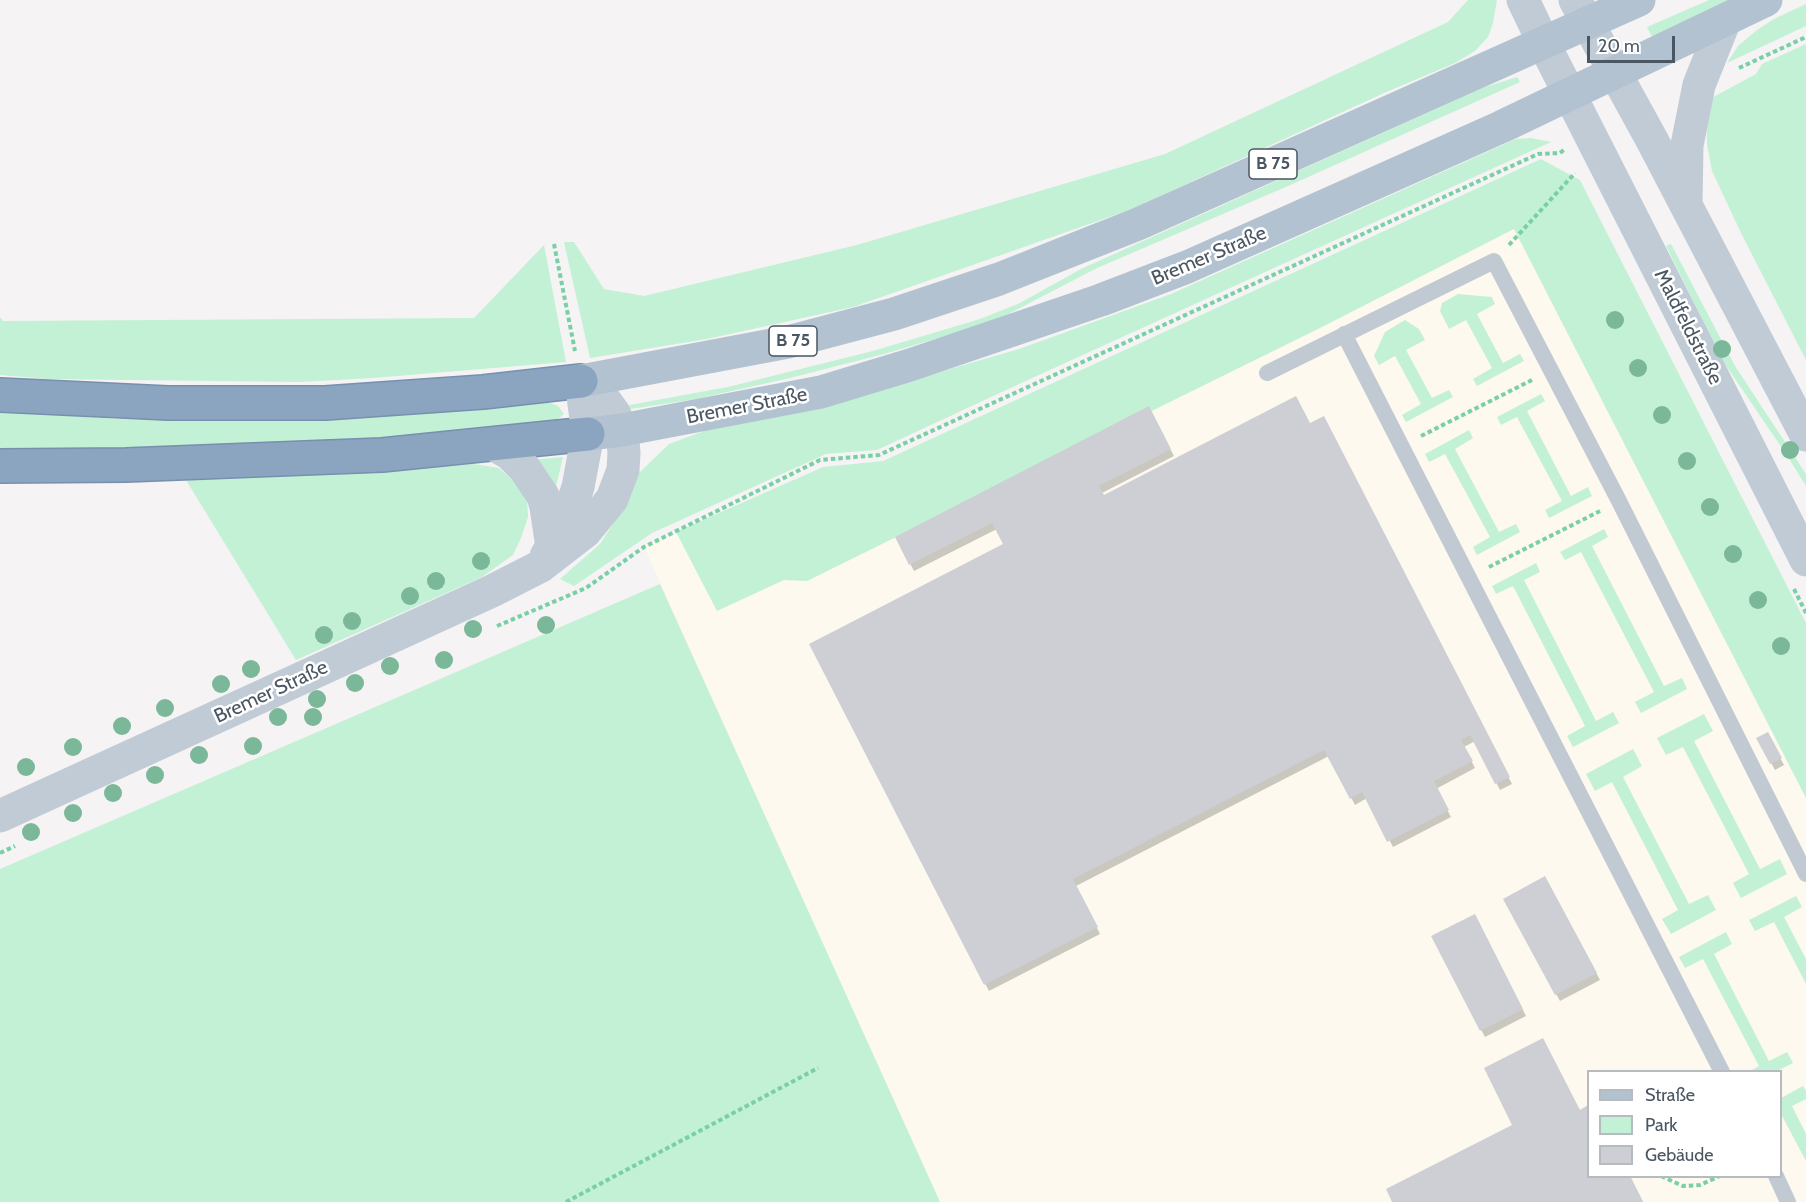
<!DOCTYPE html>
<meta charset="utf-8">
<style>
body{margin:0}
#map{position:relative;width:1806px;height:1202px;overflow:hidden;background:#f5f3f3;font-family:Cabin,sans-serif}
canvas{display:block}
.legend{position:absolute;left:1587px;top:1070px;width:195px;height:108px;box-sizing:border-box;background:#fff;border:2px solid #b7bbc0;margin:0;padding:8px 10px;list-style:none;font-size:18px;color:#4a5661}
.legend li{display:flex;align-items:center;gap:12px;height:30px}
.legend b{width:30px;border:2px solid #b7bbc0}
.scale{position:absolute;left:1587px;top:36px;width:88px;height:27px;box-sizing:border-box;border:3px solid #4a5661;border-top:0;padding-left:8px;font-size:18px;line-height:21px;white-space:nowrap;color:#4a5661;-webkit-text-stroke:4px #fff;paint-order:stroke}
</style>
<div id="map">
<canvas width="1806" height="1202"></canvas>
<ul class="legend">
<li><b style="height:8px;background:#b3c2d1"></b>Straße</li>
<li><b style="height:16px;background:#c3f1d5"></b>Park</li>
<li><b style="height:16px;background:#cdcfd5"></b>Gebäude</li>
</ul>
<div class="scale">20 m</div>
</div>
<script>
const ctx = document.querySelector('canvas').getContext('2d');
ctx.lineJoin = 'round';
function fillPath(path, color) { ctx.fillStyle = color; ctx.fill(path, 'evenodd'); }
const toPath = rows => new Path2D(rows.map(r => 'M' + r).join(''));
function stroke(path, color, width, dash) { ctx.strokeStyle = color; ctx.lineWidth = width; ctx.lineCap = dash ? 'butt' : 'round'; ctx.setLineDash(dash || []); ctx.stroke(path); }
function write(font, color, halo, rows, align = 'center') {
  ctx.font = font + ' Cabin,sans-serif'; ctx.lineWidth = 5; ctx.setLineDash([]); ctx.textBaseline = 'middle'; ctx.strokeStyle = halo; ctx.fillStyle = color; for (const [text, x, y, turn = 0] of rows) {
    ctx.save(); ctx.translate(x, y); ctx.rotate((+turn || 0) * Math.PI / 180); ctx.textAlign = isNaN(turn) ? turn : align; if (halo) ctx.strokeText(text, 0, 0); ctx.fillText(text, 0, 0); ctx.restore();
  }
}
fillPath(toPath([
 [1541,159,1580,180,1806,623,1806,1202,940,1202,644,547,823,467,883,461],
 [1588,1072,1780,1072,1780,1176,1588,1176]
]), '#fdf9ef');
fillPath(toPath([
 [1468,0,1497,0,1493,23,1488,37,1475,51,1455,63,1384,93,1132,209,853,307,707,339,590,358,564,242,574,242,604,289,644,296,857,245,1165,154,1448,22],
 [1709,0,1735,0,1653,39,1647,27],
 [1806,4,1806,26,1727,63,1738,46,1757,30,1774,19],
 [1806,44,1806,360,1742,235,1712,171,1707,144,1706,101,1756,74,1762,64],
 [1517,77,1520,82,1288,186,1097,268,993,322,884,354,790,378,696,399,624,410,624,406,728,387,873,351,980,319,1018,304,1081,269,1482,88],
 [1531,138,1551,142,1030,379,877,450,826,454,652,533,574,586,560,579,600,544,627,502,639,473,669,444,707,430,916,379,1019,349,1171,294,1516,139],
 [1541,159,1580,180,1806,623,1806,798,1514,229,1322,327,807,581,784,580,717,611,676,532,823,467,883,461],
 [1671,244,1735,366,1806,474,1806,486,1788,457,1723,361,1666,246],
 [544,245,566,362,373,378,299,382,48,379,0,375,0,317,3,321,474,318],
 [1458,294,1492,297,1495,304,1477,314,1503,363,1520,354,1524,361,1477,386,1473,379,1492,368,1466,320,1449,329,1440,311,1442,303],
 [1405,320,1419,329,1425,340,1406,350,1432,398,1449,390,1453,397,1406,422,1402,415,1421,404,1395,356,1379,365,1374,356,1385,332],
 [1541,394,1545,401,1527,411,1571,496,1588,487,1592,496,1549,518,1545,510,1562,501,1517,417,1501,425,1497,417],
 [543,400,558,406,564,414,558,419,516,426,321,443,119,448,0,448,0,411,118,419,253,421,387,415],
 [1469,430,1473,438,1455,449,1499,532,1516,524,1520,532,1477,555,1473,547,1490,537,1445,454,1429,462,1425,454],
 [563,457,554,495,531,460],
 [474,464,499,468,516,483,527,498,528,517,521,538,513,555,482,577,296,660,186,480],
 [1604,529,1608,537,1592,546,1664,686,1682,678,1687,689,1641,713,1635,702,1654,692,1581,552,1565,560,1560,552],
 [1536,563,1540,572,1524,580,1596,721,1613,712,1619,723,1573,747,1567,736,1585,726,1513,586,1496,594,1492,586],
 [660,584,940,1202,0,1202,0,869],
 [1704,714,1713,731,1694,741,1760,869,1780,859,1787,874,1741,898,1733,883,1749,874,1683,747,1666,755,1657,738],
 [1633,749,1642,766,1623,777,1689,904,1708,895,1716,910,1671,934,1662,919,1678,910,1612,782,1595,791,1586,774],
 [1796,896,1802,907,1784,917,1806,959,1806,984,1774,922,1755,931,1749,920],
 [1726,932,1732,944,1714,954,1769,1061,1787,1052,1793,1063,1777,1071,1750,1071,1759,1066,1703,959,1685,968,1679,957],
 [1803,1086,1806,1091,1806,1099,1792,1106,1806,1134,1806,1161,1780,1112,1781,1098]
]), '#c3f1d5');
fillPath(toPath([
 [1148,408,1174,456,1102,493,1104,497,1309,425,1327,424,1512,784,1500,790,1475,741,1464,747,1475,768,1436,789,1451,817,1393,847,1367,798,1355,805,1329,756,1076,886,1100,934,989,991,811,645,1005,545,997,529,914,571,897,538],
 [1767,734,1784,765,1775,770,1758,739],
 [1545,878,1600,980,1560,1001,1505,900],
 [1478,922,1526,1016,1485,1037,1433,936],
 [1588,1107,1588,1176,1630,1176,1643,1202,1394,1202]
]), '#0003');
fillPath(toPath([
 [1296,396,1310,423,1324,416,1510,777,1495,784,1470,735,1461,740,1473,761,1434,781,1449,810,1387,842,1362,792,1350,799,1324,750,1073,879,1098,927,984,985,809,644,1003,544,992,523,909,565,895,537,1149,406,1171,449,1099,486,1104,495],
 [1768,732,1782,758,1770,764,1756,738],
 [1545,876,1597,973,1555,995,1503,899],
 [1475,914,1523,1009,1480,1031,1431,936],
 [1543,1038,1580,1110,1588,1105,1588,1176,1630,1176,1643,1202,1392,1202,1386,1189,1512,1125,1484,1068]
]), '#cdcfd5');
const highway = toPath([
 [0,395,168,403,325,403,483,392,581,381],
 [0,466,126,465,382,455,588,434]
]);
stroke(highway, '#7690ad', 36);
stroke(toPath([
 [1739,68,1806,37],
 [554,244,575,351],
 [1509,245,1575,173],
 [1421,436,1532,380],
 [1489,567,1600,511],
 [1794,589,1806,613],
 [497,626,586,588,644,547,820,460,879,455,1538,154,1560,153,1564,150],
 [0,853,15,846],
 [1661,1176,1683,1186,1700,1185,1720,1176],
 [566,1202,818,1068]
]), '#7ad0a6', 4, [4.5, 3]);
stroke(toPath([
 [1344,334,1722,1072],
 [1267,373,1494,261,1619,501,1806,874],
 [1776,1176,1788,1202]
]), '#c1cad2', 16);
stroke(toPath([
 [1523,0,1544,44,1806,560],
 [1575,0,1652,140,1806,435],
 [1686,203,1687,145,1699,85,1725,20],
 [493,444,510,454,525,469,543,496,546,507,552,547],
 [546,556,566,522,578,487,588,434,581,381],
 [0,816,492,591,541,566,585,532,612,499,623,470,624,453,622,430,614,413,606,402,593,387,581,381]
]), '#c1cbd6', 33);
stroke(toPath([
 [581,381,788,342,894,314,999,279,1138,224,1639,0],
 [588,434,622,430,821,392,910,365,1101,300,1187,267,1501,127,1766,0]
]), '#b3c2d1', 33);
stroke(highway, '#8ba5c1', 33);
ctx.fillStyle = '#7bb799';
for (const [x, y] of [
 [1615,320],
 [1722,349],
 [1638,368],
 [1662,415],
 [1790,450],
 [1687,461],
 [1710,507],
 [1733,554],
 [481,561],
 [436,581],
 [410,596],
 [1758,600],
 [352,621],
 [546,625],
 [473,629],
 [324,635],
 [1781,646],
 [444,660],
 [390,666],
 [251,669],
 [355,683],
 [221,684],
 [317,699],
 [165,708],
 [278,717],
 [313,717],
 [122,726],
 [253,746],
 [73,747],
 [199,755],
 [26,767],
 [155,775],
 [113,793],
 [73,813],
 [31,832]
]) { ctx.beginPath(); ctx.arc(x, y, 9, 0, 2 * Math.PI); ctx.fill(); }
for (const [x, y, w] of [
 [1273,164,48],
 [793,341,48]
]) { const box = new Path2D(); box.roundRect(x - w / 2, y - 15, w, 30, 4.5); ctx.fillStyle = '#fff'; ctx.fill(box); stroke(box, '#4a5661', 1.5); }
write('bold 18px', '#4a5661', null, [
 ["B 75",1273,164],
 ["B 75",793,341]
]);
write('20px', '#4a5661', '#fff', [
 ["Bremer Straße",1209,256,-23],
 ["Maldfeldstraße",1688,327,63],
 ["Bremer Straße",747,406,-11],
 ["Bremer Straße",271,692,-25]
]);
</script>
